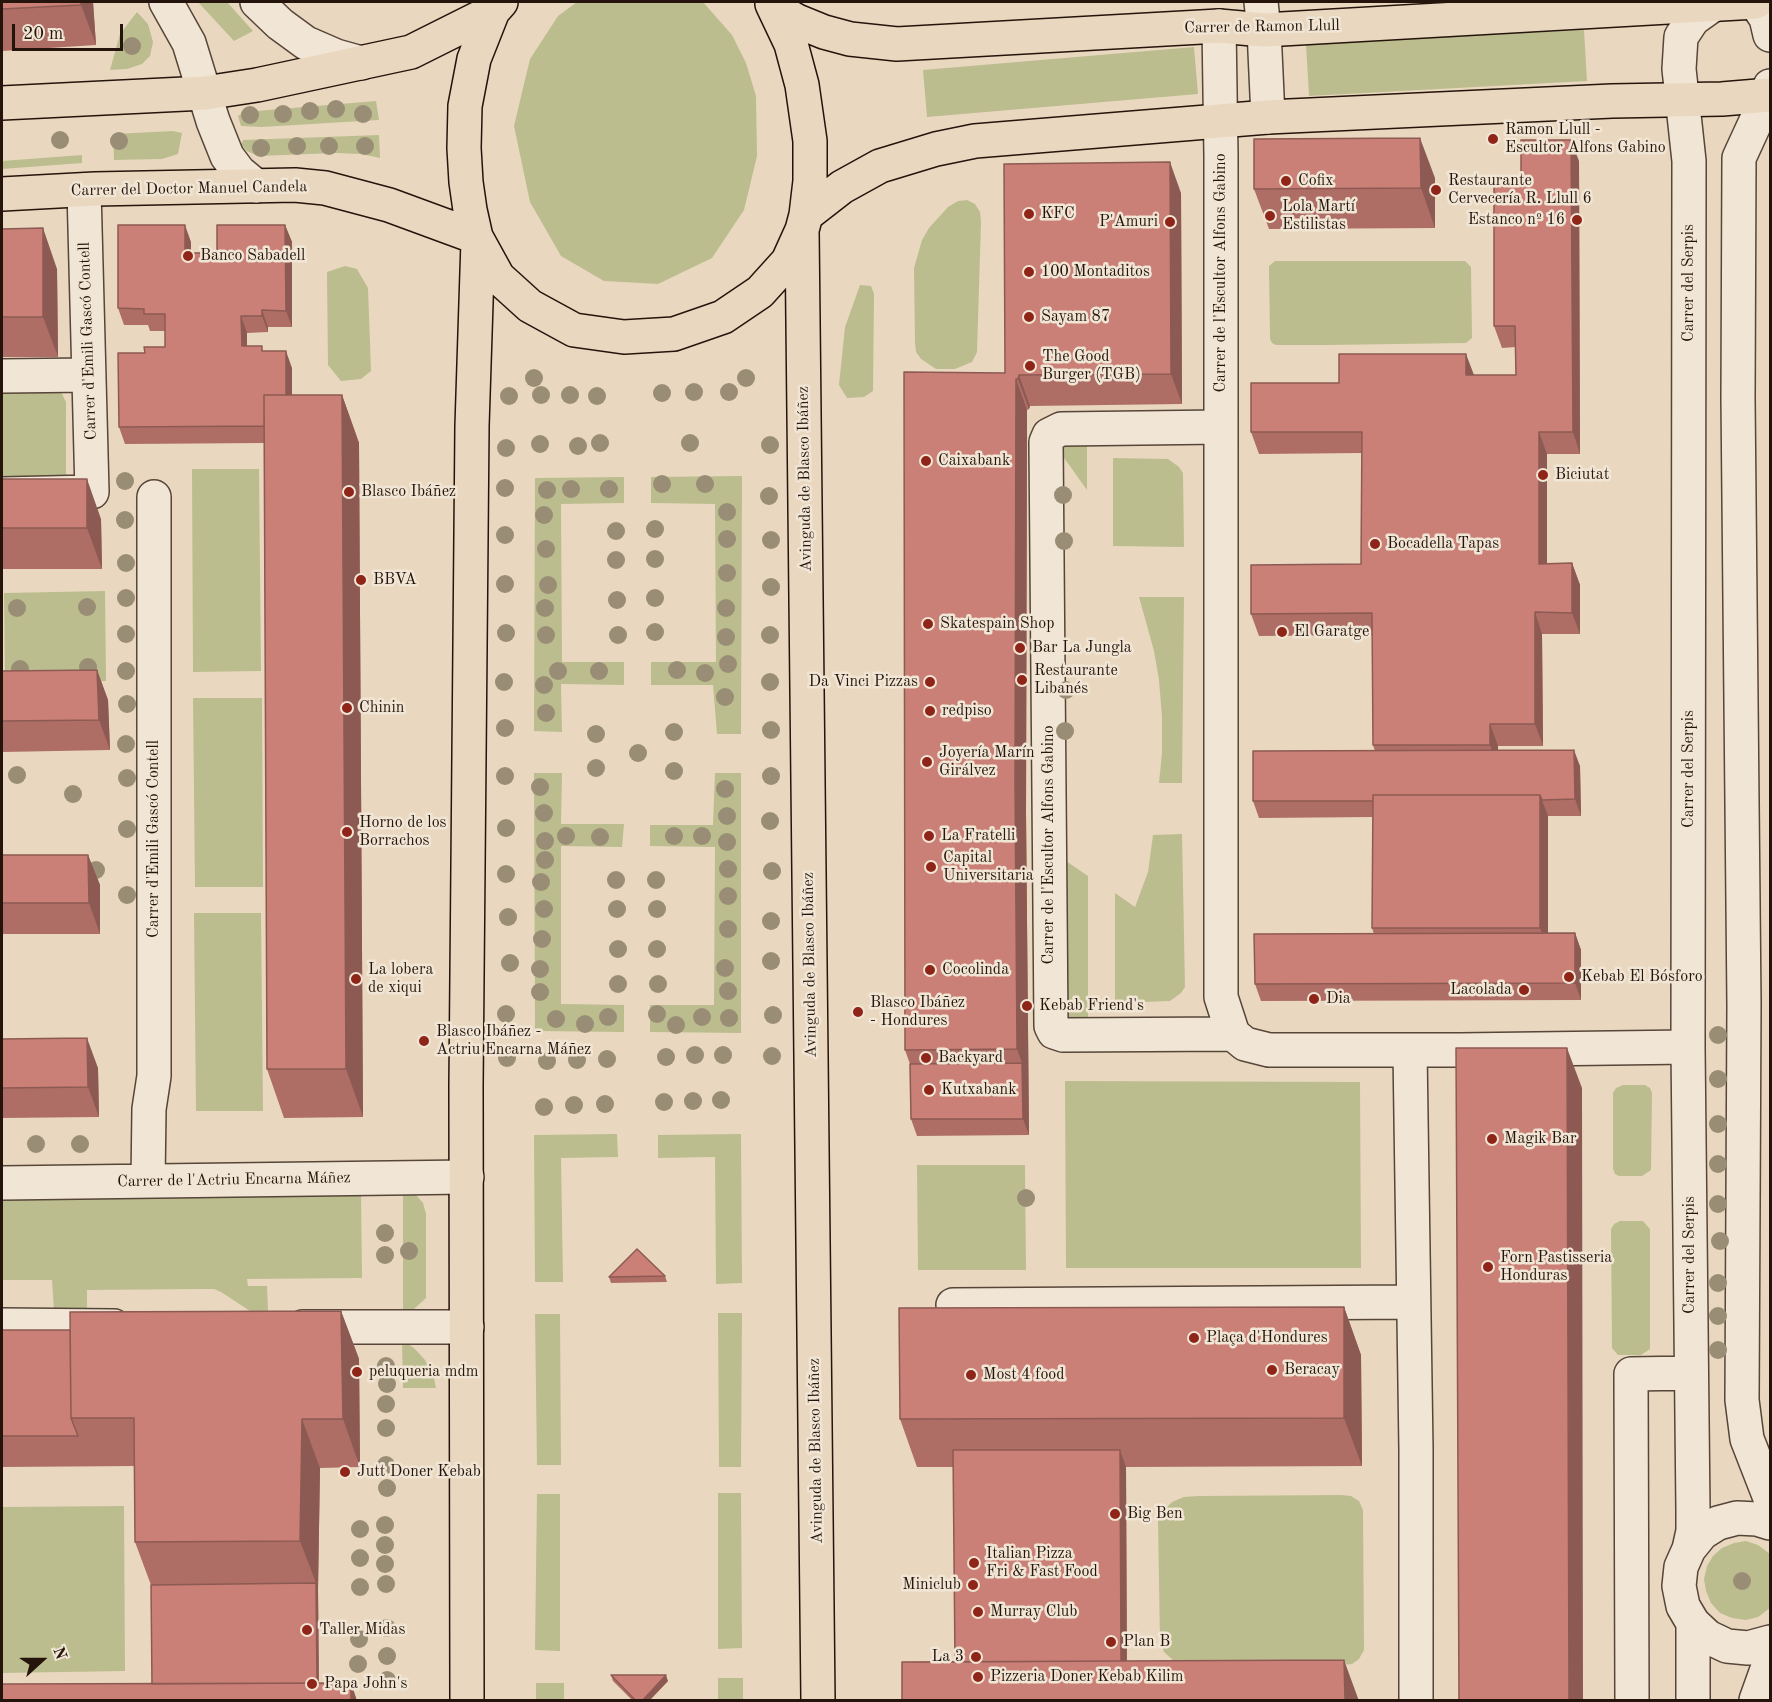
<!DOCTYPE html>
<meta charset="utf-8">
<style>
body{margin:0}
#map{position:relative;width:1772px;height:1702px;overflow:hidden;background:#e9d8bf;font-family:"Old Standard TT",serif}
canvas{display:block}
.frame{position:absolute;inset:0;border:3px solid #25140b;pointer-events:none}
.north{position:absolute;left:12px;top:1630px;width:60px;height:60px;-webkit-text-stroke:4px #f1e6d5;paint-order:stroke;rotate:69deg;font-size:16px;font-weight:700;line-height:24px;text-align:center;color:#25140b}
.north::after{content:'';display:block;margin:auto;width:21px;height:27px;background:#25140b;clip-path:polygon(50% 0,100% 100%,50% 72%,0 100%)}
.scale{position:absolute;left:12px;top:24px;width:111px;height:27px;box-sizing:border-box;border:3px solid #25140b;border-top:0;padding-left:8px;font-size:18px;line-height:21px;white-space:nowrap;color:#25140b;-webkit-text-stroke:4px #f1e6d5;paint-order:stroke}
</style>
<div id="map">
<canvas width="1772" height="1702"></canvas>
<div class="frame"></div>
<div class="north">N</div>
<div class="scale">20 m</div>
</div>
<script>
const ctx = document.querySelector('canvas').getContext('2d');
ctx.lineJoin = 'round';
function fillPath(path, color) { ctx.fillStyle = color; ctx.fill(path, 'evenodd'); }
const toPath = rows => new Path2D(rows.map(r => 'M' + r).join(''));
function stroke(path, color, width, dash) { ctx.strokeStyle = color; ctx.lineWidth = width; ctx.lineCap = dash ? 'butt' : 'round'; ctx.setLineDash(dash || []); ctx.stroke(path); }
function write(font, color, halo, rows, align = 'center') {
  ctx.font = font + ' "Old Standard TT",serif'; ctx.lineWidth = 5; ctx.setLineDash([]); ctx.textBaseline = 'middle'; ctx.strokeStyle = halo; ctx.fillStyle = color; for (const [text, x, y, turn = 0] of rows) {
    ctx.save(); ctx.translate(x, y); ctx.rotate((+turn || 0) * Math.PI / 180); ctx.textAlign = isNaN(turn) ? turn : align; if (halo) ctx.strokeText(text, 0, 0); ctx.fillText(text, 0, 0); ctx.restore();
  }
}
fillPath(toPath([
 [198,2,227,2,253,31,234,41],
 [577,2,703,2,732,35,746,63,756,96,757,156,744,210,712,258,658,284,604,281,561,256,530,202,514,126,530,59,558,16],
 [137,12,148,24,153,42,150,56,142,64,127,69,110,70,120,34],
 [1584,30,1587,81,1309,96,1306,44],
 [1194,47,1198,94,927,117,923,70],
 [376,101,379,120,261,127,241,126,238,116,244,112],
 [173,131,182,133,178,154,162,159,114,160,113,134],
 [379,135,380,158,361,154,336,153,258,156,247,151,241,145,243,140],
 [82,155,82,163,2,169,2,161],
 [967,200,975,204,980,212,981,222,977,352,972,362,955,369,936,369,921,359,916,352,915,342,914,268,922,240,929,228,948,207,958,201],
 [1275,261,1465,261,1471,267,1472,338,1466,343,1328,345,1276,345,1272,343,1270,339,1269,266],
 [345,266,357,269,368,288,371,371,361,379,341,381,328,365,327,272],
 [860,285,871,286,874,294,873,391,864,397,847,398,839,385,845,327],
 [56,390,61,392,66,402,66,476,2,482,2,392],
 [1063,438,1087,438,1087,490,1062,455],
 [1113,458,1168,459,1179,467,1183,473,1184,547,1113,546],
 [192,469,259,469,261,671,193,672],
 [742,476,741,734,717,734,713,685,651,685,651,662,716,662,715,504,651,503,651,477],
 [624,477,624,503,561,504,562,662,624,662,624,685,561,684,562,732,534,731,535,478],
 [105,591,106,681,5,683,4,593],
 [1139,597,1184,597,1182,783,1159,783,1162,753,1162,717,1159,680,1154,651],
 [193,698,262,698,263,887,195,887],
 [534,773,562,773,561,824,624,824,622,847,561,846,561,1004,624,1005,624,1032,535,1031],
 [715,773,741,773,741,1033,650,1032,650,1005,714,1005,715,847,650,846,650,825,713,825],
 [1182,834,1185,987,1181,993,1170,1001,1115,1003,1115,893,1135,907,1148,872,1153,835],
 [1063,859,1088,876,1088,1021,1064,1022],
 [194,913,261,913,263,1111,196,1111],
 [1065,1081,1360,1082,1361,1268,1066,1268],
 [1623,1085,1645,1085,1650,1088,1652,1093,1651,1170,1642,1176,1619,1176,1615,1174,1613,1169,1613,1093,1616,1088],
 [617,1134,618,1157,561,1158,563,1282,535,1282,534,1135],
 [741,1134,742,1283,716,1284,715,1157,658,1158,658,1135],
 [917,1165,1025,1165,1026,1270,918,1270],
 [361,1190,362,1278,247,1279,248,1286,267,1286,268,1311,250,1311,221,1292,214,1289,201,1289,87,1290,87,1310,54,1311,52,1280,2,1280,2,1192],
 [403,1190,416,1195,423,1203,426,1214,426,1298,413,1310,403,1312],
 [1620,1221,1643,1221,1650,1229,1650,1349,1641,1355,1618,1355,1612,1348,1611,1229,1614,1224],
 [718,1313,742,1313,741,1467,719,1467],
 [535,1314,560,1314,561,1465,537,1465],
 [402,1340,414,1348,425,1360,434,1378,436,1388,403,1388],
 [718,1493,741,1493,742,1648,718,1649],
 [537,1494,560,1494,560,1651,535,1650],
 [1341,1495,1351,1496,1359,1501,1363,1510,1364,1650,1359,1659,1352,1664,1342,1665,1174,1661,1164,1652,1160,1641,1158,1520,1165,1509,1172,1502,1184,1497,1198,1496],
 [124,1506,125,1671,2,1673,2,1507],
 [1746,1541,1758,1545,1770,1554,1770,1608,1758,1617,1746,1620,1732,1618,1720,1613,1711,1603,1706,1591,1704,1579,1707,1566,1713,1556,1722,1548,1734,1543],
 [718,1678,743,1678,743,1700,718,1700],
 [536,1683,564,1683,564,1700,536,1700]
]), '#bbbd8e');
const minor = toPath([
 [166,2,189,43,213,121,227,156,239,172,256,186],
 [257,2,280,24,306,43,336,56,361,63],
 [1261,2,1264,30,1268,117],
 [1755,2,1766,18,1770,35],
 [1219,26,1221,156,1221,997,1233,1034,1245,1044,1269,1050,1460,1050,1688,1047],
 [1770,86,1768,95,1739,158,1738,398,1744,1005,1742,1400,1747,1439,1770,1498],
 [2,376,89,375],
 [1221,427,1061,429,1049,435,1046,442,1051,1026,1054,1032,1063,1035,1233,1034],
 [2,494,92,492,84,190],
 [1410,1051,1416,1450,1416,1700],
 [148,1181,149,1109,154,1076,154,497],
 [2,1183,467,1177],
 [953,1305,1413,1302],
 [2,1325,114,1326],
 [303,1327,467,1327],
 [1770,1523,1757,1519,1737,1518,1718,1523,1702,1533,1689,1549,1681,1567,1679,1586,1683,1606,1693,1623,1708,1637,1727,1646,1748,1648,1770,1642],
 [1689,1549,1693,1531,1693,1511,1688,1047,1689,161,1679,69,1681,37,1693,19,1714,4],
 [1632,1700,1631,1374,1690,1373],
 [1693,1700,1693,1623],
 [1756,1700,1770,1661]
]);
const major = toPath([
 [501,2,493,11,474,59,465,106,464,148,466,182,470,210,476,237,498,277,530,306,574,330,624,337,674,334,723,317,760,292,788,261,802,230,806,215,810,181,810,141,802,85,791,44,772,4],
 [774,8,797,21,824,32,850,39,897,44,1219,26,1264,30,1756,2],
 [2,103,205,93,257,85,411,52,493,11],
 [2,194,95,189,295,185,325,188,389,205,476,237],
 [806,215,842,187,880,166,936,149,975,141,1268,117,1612,101,1722,99,1770,95],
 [802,230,818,1700],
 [467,1700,466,1085,472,426,478,241]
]);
stroke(minor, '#564538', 36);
stroke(major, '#25140b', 36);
stroke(minor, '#f1e6d5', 33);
stroke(major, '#e9d8bf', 33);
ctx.fillStyle = '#9a8d75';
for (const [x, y] of [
 [132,46],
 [336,109],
 [310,111],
 [283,114],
 [363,114],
 [250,115],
 [60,140],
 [119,141],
 [297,146],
 [329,146],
 [365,146],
 [261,148],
 [534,378],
 [746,378],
 [694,392],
 [729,392],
 [662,393],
 [541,395],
 [570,395],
 [509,396],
 [597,396],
 [600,443],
 [690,443],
 [540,444],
 [770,445],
 [578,446],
 [506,448],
 [125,481],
 [662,484],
 [705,484],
 [505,488],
 [571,489],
 [609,489],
 [547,490],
 [1063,495],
 [769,496],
 [727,512],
 [544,515],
 [125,520],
 [655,529],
 [616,531],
 [505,535],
 [727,539],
 [771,540],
 [1064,541],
 [546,549],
 [655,559],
 [616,560],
 [126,563],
 [727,573],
 [505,584],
 [548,585],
 [771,587],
 [126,598],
 [655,598],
 [617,600],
 [87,607],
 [17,608],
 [545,608],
 [726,608],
 [655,632],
 [506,633],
 [126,634],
 [546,635],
 [618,635],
 [770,635],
 [726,637],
 [728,664],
 [88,667],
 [20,669],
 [677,670],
 [126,671],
 [558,671],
 [599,671],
 [705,673],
 [504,682],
 [770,682],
 [544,685],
 [1066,690],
 [725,697],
 [127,704],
 [546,713],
 [505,728],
 [771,730],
 [1065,731],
 [674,732],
 [596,734],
 [126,744],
 [638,753],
 [596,768],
 [674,771],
 [17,775],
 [505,776],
 [771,776],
 [127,778],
 [540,787],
 [725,789],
 [73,794],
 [544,813],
 [727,816],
 [770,821],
 [506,828],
 [127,829],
 [566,836],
 [674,836],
 [702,836],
 [600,837],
 [545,841],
 [727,842],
 [545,860],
 [728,869],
 [96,870],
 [772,871],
 [506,874],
 [616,880],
 [656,880],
 [541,882],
 [127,895],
 [728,896],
 [544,909],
 [617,909],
 [657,909],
 [508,917],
 [771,921],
 [728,929],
 [542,939],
 [618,949],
 [657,949],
 [771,961],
 [510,963],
 [725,968],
 [540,969],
 [618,984],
 [658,984],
 [728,991],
 [540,992],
 [506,1014],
 [657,1014],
 [773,1015],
 [608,1017],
 [702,1017],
 [729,1018],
 [556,1019],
 [585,1024],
 [676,1025],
 [1718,1035],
 [695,1055],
 [723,1055],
 [772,1056],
 [666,1057],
 [507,1058],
 [607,1059],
 [577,1060],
 [547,1061],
 [1718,1079],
 [721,1100],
 [693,1101],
 [664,1102],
 [605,1104],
 [574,1105],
 [544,1107],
 [1718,1124],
 [36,1144],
 [80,1144],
 [1718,1164],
 [1026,1198],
 [1718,1204],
 [385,1233],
 [1720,1241],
 [409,1251],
 [385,1255],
 [1718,1283],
 [1718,1316],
 [1718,1350],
 [386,1366],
 [387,1384],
 [386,1404],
 [386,1428],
 [386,1465],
 [387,1488],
 [385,1525],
 [360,1529],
 [385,1545],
 [360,1558],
 [385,1564],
 [1742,1581],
 [386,1584],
 [360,1587],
 [387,1628],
 [359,1639],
 [387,1656],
 [358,1664],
 [387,1680]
]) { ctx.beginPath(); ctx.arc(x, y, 9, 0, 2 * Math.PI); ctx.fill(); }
fillPath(toPath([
 [2,2,93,2,96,45,2,51],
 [1579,161,1580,454,1547,454,1547,564,1572,563,1580,585,1580,634,1542,634,1543,746,1498,746,1498,750,1580,766,1581,816,1548,816,1548,933,1575,933,1581,950,1581,1000,1261,1001,1255,984,1374,934,1372,928,1373,817,1259,818,1253,801,1375,751,1373,745,1372,635,1259,636,1251,614,1361,564,1362,453,1259,454,1251,432,1339,383,1474,375,1516,375,1515,347,1502,348,1494,326,1521,184],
 [1435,178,1435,228,1269,229,1254,189],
 [1181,193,1182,404,1030,406,1029,409,1027,410,1026,813,1029,1135,917,1136,911,1119,910,1064,905,1050,1005,373],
 [285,225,292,242,292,327,268,327,268,332,247,333,247,346,264,351,292,368,292,395,342,395,359,443,363,1117,284,1118,267,1069,264,443,125,444,119,427,145,353,165,347,165,331,150,331,148,325,124,325,118,308,191,242,191,253,217,253],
 [2,229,57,269,58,357,2,357],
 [2,479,101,519,102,569,2,569],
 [97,670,108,700,110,750,2,752,2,671],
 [2,855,88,855,100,885,100,934,2,934],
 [2,1039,98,1068,99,1117,2,1118],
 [665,1276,667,1282,611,1283,609,1277],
 [1344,1307,1361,1355,1362,1466,1126,1467,1127,1661,955,1662,954,1467,917,1467,900,1419],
 [341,1311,359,1359,360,1467,320,1468,318,1589,319,1683,351,1683,357,1701,2,1701,152,1684,151,1585,135,1542,135,1466,2,1467,2,1330,70,1330],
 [611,1675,668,1681,649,1701,633,1701,613,1681]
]), '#ae6e66');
fillPath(toPath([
 [81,2,93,2,96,45,81,5],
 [1420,138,1435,178,1435,228,1421,188],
 [1571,140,1579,161,1580,454,1573,432],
 [1170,162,1181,193,1182,404,1171,374],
 [185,225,191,242,191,270,185,253],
 [285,225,292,242,292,327,286,311],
 [43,228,57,269,58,357,43,317],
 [262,310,268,327,268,332,262,316],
 [241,316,247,333,247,347,242,346],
 [286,351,292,368,292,443,286,426],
 [1466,354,1474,375,1466,375],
 [1019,375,1030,406,1029,409,1018,379],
 [1016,379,1027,410,1026,813,1029,1135,1023,1119,1022,1063,1017,1049,1015,782],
 [342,395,359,443,363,1117,346,1069],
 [1539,432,1547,454,1547,585,1539,564],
 [87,479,101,519,102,569,87,528],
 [1572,563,1580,585,1580,634,1572,613],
 [1535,612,1542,634,1543,746,1535,724],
 [97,670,108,700,110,750,99,720],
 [1490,724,1498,746,1498,766,1490,745],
 [1574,750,1580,766,1581,816,1575,799],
 [1540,795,1548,816,1548,950,1540,928],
 [88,855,100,885,100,934,89,903],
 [1575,933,1581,950,1581,1000,1575,983],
 [87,1038,98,1068,99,1117,88,1087],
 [1567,1048,1582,1088,1583,1701,1569,1701],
 [1344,1307,1361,1355,1362,1466,1344,1418],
 [341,1311,359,1359,360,1467,343,1419],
 [302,1419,320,1468,318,1589,319,1701,317,1701,316,1583,300,1541],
 [1120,1450,1126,1467,1127,1701,1121,1693],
 [1344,1660,1359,1701,1345,1701],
 [666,1675,668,1681,649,1701,642,1701],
 [351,1683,357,1701,351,1701]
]), '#8d5a53');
const building = toPath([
 [2,2,81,2,81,5,2,9,2,2],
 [1420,138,1421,188,1254,189,1254,139,1420,138],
 [1521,140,1571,140,1573,432,1539,432,1539,564,1572,563,1572,613,1535,612,1535,724,1490,724,1490,745,1373,745,1372,613,1251,614,1251,565,1361,564,1362,432,1251,432,1251,383,1339,383,1339,354,1466,354,1466,375,1516,375,1515,326,1494,326,1494,185,1521,184,1521,140],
 [1170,162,1171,374,1019,375,1018,379,1016,379,1015,782,1017,1049,905,1050,904,372,1005,373,1004,164,1170,162],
 [118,225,185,225,185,253,217,253,217,225,285,225,286,311,262,310,262,316,241,316,242,346,262,346,262,351,286,351,286,395,264,395,264,426,119,427,118,353,145,353,144,347,165,347,165,314,144,314,144,309,118,308,118,225],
 [43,228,43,317,2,317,2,229,43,228],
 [264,395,342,395,346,1069,267,1069,264,395],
 [2,479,87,479,87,528,2,528,2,479],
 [97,670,99,720,2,721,2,671,97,670],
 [1574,750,1575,799,1542,800,1540,795,1373,795,1373,801,1253,801,1253,751,1574,750],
 [1373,795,1540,795,1540,928,1372,928,1373,795],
 [2,855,88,855,89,903,2,903,2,855],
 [1575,933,1575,983,1255,984,1254,934,1575,933],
 [87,1038,88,1087,2,1088,2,1039,87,1038],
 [1456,1048,1567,1048,1569,1701,1459,1701,1456,1048],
 [1022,1063,1023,1119,911,1119,910,1064,1022,1063],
 [637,1249,665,1276,609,1277,637,1249],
 [1344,1307,1344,1418,900,1419,899,1308,1344,1307],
 [341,1311,343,1419,302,1419,300,1541,135,1542,134,1418,71,1418,70,1312,341,1311],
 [2,1330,70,1330,71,1418,78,1436,2,1436,2,1330],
 [953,1450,1120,1450,1121,1661,955,1662,953,1450],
 [316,1583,317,1683,152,1684,151,1585,316,1583],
 [1344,1660,1345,1701,902,1701,902,1662,1344,1660],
 [611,1675,666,1675,642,1701,636,1701,611,1675],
 [351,1683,351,1701,2,1701,2,1684,351,1683]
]);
fillPath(building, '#ca8077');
stroke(building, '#8d5a53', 1.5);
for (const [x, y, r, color] of [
 [1493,139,6,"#8f2418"],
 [1286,181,6,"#8f2418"],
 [1436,190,6,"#8f2418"],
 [1029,214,6,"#8f2418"],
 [1270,216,6,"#8f2418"],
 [1577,220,6,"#8f2418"],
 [1170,222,6,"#8f2418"],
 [188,256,6,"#8f2418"],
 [1029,272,6,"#8f2418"],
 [1029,317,6,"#8f2418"],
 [1030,366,6,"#8f2418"],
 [926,461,6,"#8f2418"],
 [1543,475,6,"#8f2418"],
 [349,492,6,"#8f2418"],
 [1375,544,6,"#8f2418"],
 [361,580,6,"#8f2418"],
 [928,624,6,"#8f2418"],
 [1282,632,6,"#8f2418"],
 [1020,648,6,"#8f2418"],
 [1022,680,6,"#8f2418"],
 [930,682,6,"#8f2418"],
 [347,708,6,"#8f2418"],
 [930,711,6,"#8f2418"],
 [927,762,6,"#8f2418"],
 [347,832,6,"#8f2418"],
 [929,836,6,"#8f2418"],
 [931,867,6,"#8f2418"],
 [930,970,6,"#8f2418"],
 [1569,977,6,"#8f2418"],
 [356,979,6,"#8f2418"],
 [1524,990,6,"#8f2418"],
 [1314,999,6,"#8f2418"],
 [1027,1006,6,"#8f2418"],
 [858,1012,6,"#8f2418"],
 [424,1041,6,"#8f2418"],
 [926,1058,6,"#8f2418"],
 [929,1090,6,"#8f2418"],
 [1492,1139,6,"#8f2418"],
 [1488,1267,6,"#8f2418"],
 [1194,1338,6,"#8f2418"],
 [1272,1370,6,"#8f2418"],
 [357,1372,6,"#8f2418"],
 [971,1375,6,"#8f2418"],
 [345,1472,6,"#8f2418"],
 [1115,1514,6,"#8f2418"],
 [974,1563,6,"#8f2418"],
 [973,1585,6,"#8f2418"],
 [978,1612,6,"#8f2418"],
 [307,1630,6,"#8f2418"],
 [1111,1642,6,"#8f2418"],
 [976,1657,6,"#8f2418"],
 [978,1677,6,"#8f2418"],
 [312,1684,6,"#8f2418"]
]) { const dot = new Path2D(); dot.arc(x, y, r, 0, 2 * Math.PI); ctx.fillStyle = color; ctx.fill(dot); stroke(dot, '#f1e6d5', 2); }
write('16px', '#25140b', '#f1e6d5', [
 ["Carrer de Ramon Llull",1262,27,-1],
 ["Carrer del Doctor Manuel Candela",189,189,-1],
 ["Carrer de l'Escultor Alfons Gabino",1221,273,-90],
 ["Carrer del Serpis",1689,283,-90],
 ["Carrer d'Emili Gascó Contell",88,341,-92],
 ["Avinguda de Blasco Ibáñez",805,479,-91],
 ["Carrer del Serpis",1689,769,-90],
 ["Carrer d'Emili Gascó Contell",154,839,-90],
 ["Carrer de l'Escultor Alfons Gabino",1049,845,-90],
 ["Avinguda de Blasco Ibáñez",810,965,-91],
 ["Carrer de l'Actriu Encarna Máñez",234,1180,-1],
 ["Carrer del Serpis",1690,1255,-90],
 ["Avinguda de Blasco Ibáñez",816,1451,-91]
]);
write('16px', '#25140b', '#f1e6d5', [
 ["Ramon Llull -",1505,130],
 ["Escultor Alfons Gabino",1505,148],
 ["Cofix",1298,181],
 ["Restaurante",1448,181],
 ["Cervecería R. Llull 6",1448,199],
 ["Lola Martí",1282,207],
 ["Estilistas",1282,225],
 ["KFC",1041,214],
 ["Estanco nº 16",1565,220,"right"],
 ["P'Amuri",1158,222,"right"],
 ["Banco Sabadell",200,256],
 ["100 Montaditos",1041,272],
 ["Sayam 87",1041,317],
 ["The Good",1042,357],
 ["Burger (TGB)",1042,375],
 ["Caixabank",938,461],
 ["Biciutat",1555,475],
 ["Blasco Ibáñez",361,492],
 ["Bocadella Tapas",1387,544],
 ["BBVA",373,580],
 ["Skatespain Shop",940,624],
 ["El Garatge",1294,632],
 ["Bar La Jungla",1032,648],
 ["Restaurante",1034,671],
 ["Libanés",1034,689],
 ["Da Vinci Pizzas",918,682,"right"],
 ["Chinin",359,708],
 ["redpiso",942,711],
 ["Joyería Marín",939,753],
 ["Girálvez",939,771],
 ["Horno de los",359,823],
 ["Borrachos",359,841],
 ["La Fratelli",941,836],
 ["Capital",943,858],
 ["Universitaria",943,876],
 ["La lobera",368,970],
 ["de xiqui",368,988],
 ["Cocolinda",942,970],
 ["Kebab El Bósforo",1581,977],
 ["Lacolada",1512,990,"right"],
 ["Dia",1326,999],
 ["Blasco Ibáñez",870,1003],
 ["- Hondures",870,1021],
 ["Kebab Friend's",1039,1006],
 ["Blasco Ibáñez -",436,1032],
 ["Actriu Encarna Máñez",436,1050],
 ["Backyard",938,1058],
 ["Kutxabank",941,1090],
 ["Magik Bar",1504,1139],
 ["Forn Pastisseria",1500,1258],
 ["Honduras",1500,1276],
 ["Plaça d'Hondures",1206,1338],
 ["Beracay",1284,1370],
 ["peluqueria mdm",369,1372],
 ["Most 4 food",983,1375],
 ["Jutt Doner Kebab",357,1472],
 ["Big Ben",1127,1514],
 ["Italian Pizza",986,1554],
 ["Fri & Fast Food",986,1572],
 ["Miniclub",961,1585,"right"],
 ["Murray Club",990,1612],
 ["Taller Midas",319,1630],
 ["Plan B",1123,1642],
 ["La 3",964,1657,"right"],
 ["Pizzeria Doner Kebab Kilim",990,1677],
 ["Papa John's",324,1684]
], 'left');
</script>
